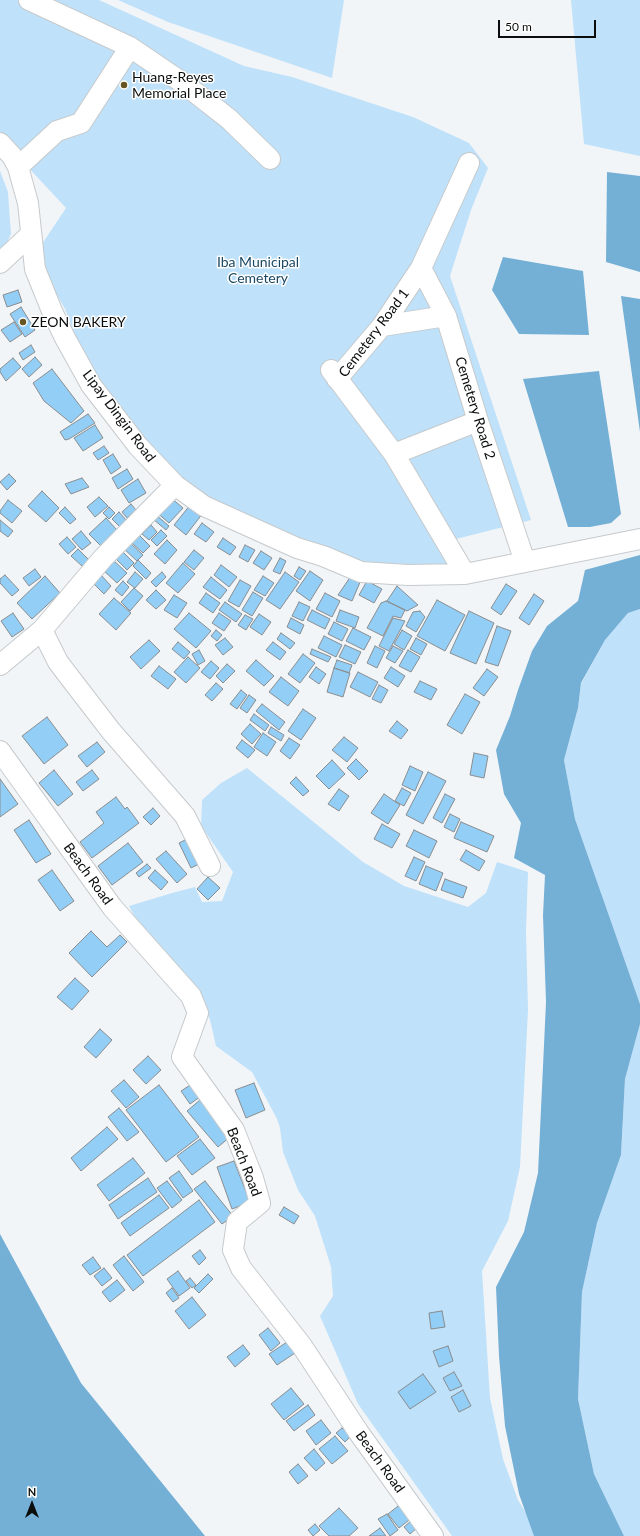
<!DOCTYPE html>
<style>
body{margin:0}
#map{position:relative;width:640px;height:1536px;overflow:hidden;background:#f2f5f8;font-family:Lato,sans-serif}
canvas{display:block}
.north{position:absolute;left:12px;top:1484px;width:40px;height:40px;-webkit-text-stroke:3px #fff;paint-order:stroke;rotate:0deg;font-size:11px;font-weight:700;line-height:16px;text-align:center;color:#0b0d0d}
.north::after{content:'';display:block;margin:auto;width:14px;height:18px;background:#0b0d0d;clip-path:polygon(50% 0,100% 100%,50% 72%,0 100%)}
.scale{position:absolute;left:498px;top:20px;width:98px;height:18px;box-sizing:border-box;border:2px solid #0b0d0d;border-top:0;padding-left:5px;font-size:12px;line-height:14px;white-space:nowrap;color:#0b0d0d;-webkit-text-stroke:3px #fff;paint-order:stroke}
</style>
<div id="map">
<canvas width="640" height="1536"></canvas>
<div class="north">N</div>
<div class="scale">50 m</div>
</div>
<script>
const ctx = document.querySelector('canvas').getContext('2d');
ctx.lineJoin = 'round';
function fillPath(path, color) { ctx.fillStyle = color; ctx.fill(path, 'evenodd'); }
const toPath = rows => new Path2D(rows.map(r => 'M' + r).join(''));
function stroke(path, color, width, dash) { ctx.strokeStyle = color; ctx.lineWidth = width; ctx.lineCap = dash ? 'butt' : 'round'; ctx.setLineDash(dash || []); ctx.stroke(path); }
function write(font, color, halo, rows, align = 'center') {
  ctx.font = font + ' Lato,sans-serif'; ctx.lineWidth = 3; ctx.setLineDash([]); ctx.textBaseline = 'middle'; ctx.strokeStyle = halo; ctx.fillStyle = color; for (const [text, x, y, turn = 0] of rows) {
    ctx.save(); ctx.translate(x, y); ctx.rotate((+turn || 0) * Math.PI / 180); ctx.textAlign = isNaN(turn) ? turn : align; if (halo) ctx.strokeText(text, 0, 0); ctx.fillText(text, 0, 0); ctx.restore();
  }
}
fillPath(toPath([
 [0,0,99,0,244,66,292,77,413,117,469,143,488,168,471,210,450,276,531,520,444,542,460,569,358,567,189,492,102,387,80,347,65,309,53,288,45,265,42,244,66,208,0,137],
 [118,0,344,0,332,78,168,22],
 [571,0,640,0,640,156,584,144],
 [0,171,8,192,11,234,6,245,0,252],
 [640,609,640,1004,575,819,564,760,578,708,581,684,605,640,628,613],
 [247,768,363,862,404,886,468,907,486,893,497,862,528,872,526,931,528,1010,520,1167,508,1221,482,1271,490,1398,503,1459,518,1500,540,1536,452,1536,358,1404,320,1316,333,1296,331,1267,315,1216,298,1190,283,1152,280,1128,277,1119,252,1072,216,1046,210,1020,204,1005,149,944,129,906,172,893,195,887,202,902,222,901,233,872,201,826,202,800,221,783],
 [640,1024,640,1536,624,1536,594,1474,578,1399,582,1292,597,1223,621,1155,625,1079]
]), '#bfe1f9');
fillPath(toPath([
 [607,172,640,176,640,272,606,262],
 [503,257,583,271,589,335,519,334,492,290],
 [621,296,640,299,640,432],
 [599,371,621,514,611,523,590,527,568,527,523,379],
 [640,555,640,609,628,613,605,640,581,683,578,708,564,760,575,819,640,1004,640,1024,625,1079,621,1155,597,1223,582,1292,578,1399,594,1474,624,1536,534,1536,519,1494,505,1426,499,1356,496,1287,524,1232,538,1173,546,1002,543,915,545,875,514,858,521,823,504,794,496,750,510,716,518,690,532,651,547,626,578,601,585,570],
 [0,1234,81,1383,205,1536,0,1536]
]), '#74afd6');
const building = toPath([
 [18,290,22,302,7,307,3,295,18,290],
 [21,307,35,330,25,337,10,314,21,307],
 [14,322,22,334,10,342,1,330,14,322],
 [31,345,35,352,23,360,19,353,31,345],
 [35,357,42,365,29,377,22,369,35,357],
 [13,358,21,367,6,381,0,372,0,369,13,358],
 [52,369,84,411,71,423,44,401,33,383,52,369],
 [88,414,95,423,69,439,65,440,60,432,88,414],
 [95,425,103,438,83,451,74,438,95,425],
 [104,446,109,453,98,460,93,453,104,446],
 [113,454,121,467,111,474,103,460,113,454],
 [127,469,133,479,118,489,112,478,127,469],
 [9,474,16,481,7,490,0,482,9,474],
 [82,478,89,487,71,494,65,484,82,478],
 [138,479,146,493,129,503,121,490,138,479],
 [42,491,59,508,46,522,28,506,42,491],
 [99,497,108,506,95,517,87,507,99,497],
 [170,497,183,508,169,523,156,512,170,497],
 [8,500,22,511,12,523,0,513,0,511,8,500],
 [131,504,136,510,127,518,122,512,131,504],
 [191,504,203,513,186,535,174,525,191,504],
 [65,507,76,519,70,524,59,513,65,507],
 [109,507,115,513,109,519,103,513,109,507],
 [119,512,126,520,120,527,112,519,119,512],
 [156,515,169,526,166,530,153,519,156,515],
 [106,518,117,530,101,546,89,534,106,518],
 [0,520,13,531,8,537,0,531,0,520],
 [202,523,214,532,206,542,194,534,202,523],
 [151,525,157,532,149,540,142,534,151,525],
 [161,530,167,536,157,546,151,540,161,530],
 [81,531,91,543,82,550,72,539,81,531],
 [139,535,150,546,143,553,132,543,139,535],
 [67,537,76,547,68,554,59,544,67,537],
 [223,538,236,547,230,555,217,547,223,538],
 [167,540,177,550,165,564,154,554,167,540],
 [128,541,143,555,137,561,122,547,128,541],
 [245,545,255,550,248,562,239,557,245,545],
 [78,549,89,560,82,566,71,556,78,549],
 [121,550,134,563,127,570,114,557,121,550],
 [194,550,204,558,194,570,184,562,194,550],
 [261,551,272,558,264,570,253,563,261,551],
 [280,558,286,561,280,574,273,571,280,558],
 [112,559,127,573,117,583,102,569,112,559],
 [138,560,151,573,146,579,133,566,138,560],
 [183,563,195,574,178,593,166,583,183,563],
 [221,565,237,577,229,587,214,575,221,565],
 [299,567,306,571,300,580,294,576,299,567],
 [35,569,41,577,29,586,23,578,35,569],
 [310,571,323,580,310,601,296,591,310,571],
 [135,572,143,579,135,588,127,582,135,572],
 [162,572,166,577,156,587,151,582,162,572],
 [285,572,299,582,280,609,266,600,285,572],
 [5,575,19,590,12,596,0,583,0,579,5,575],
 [101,575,111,586,104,594,93,583,101,575],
 [45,576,60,593,32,619,17,603,45,576],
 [263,576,274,583,265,596,254,590,263,576],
 [351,576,361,580,352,601,338,595,351,576],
 [211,577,227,590,220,599,203,587,211,577],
 [240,580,251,586,239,607,228,601,240,580],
 [123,581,129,587,122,596,115,590,123,581],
 [367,581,382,589,374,603,359,595,367,581],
 [506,584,517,591,501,615,491,608,506,584],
 [397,586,418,605,407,611,387,601,397,586],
 [134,588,143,596,130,611,121,602,134,588],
 [156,590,166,600,156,609,146,600,156,590],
 [253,592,263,598,252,616,242,610,253,592],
 [206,593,220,603,213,613,199,603,206,593],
 [325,593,340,601,332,617,316,609,325,593],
 [534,594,544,601,529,625,519,618,534,594],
 [174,595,187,603,177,618,164,610,174,595],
 [114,598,131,613,116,630,99,614,114,598],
 [437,600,465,615,445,651,417,636,437,600],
 [386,601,405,610,401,618,393,616,383,636,367,628,381,603,386,601],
 [225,602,242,614,236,622,219,610,225,602],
 [299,602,310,607,303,621,292,616,299,602],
 [312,610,330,619,325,629,307,620,312,610],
 [340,610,359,617,355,628,336,621,340,610],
 [420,611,425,617,416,632,406,626,413,612,420,611],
 [469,611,494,623,476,664,450,653,469,611],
 [13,613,24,629,12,637,1,621,13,613],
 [189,613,211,631,196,648,174,629,189,613],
 [219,613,231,621,224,631,212,623,219,613],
 [259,614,271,622,262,635,250,627,259,614],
 [245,615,253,619,246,630,238,625,245,615],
 [291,618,304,625,300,634,287,627,291,618],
 [393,618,405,621,389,651,379,646,393,618],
 [334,622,348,629,342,641,328,634,334,622],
 [497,626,511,631,498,666,485,662,497,626],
 [353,628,371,637,364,650,346,641,353,628],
 [216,630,222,635,217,641,211,636,216,630],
 [402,630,412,636,404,650,394,644,402,630],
 [281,633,295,643,290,649,277,639,281,633],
 [324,636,342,645,336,657,318,648,324,636],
 [225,638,233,647,223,655,215,645,225,638],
 [416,638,427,644,421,655,410,649,416,638],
 [149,640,160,651,141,669,130,657,149,640],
 [178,642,190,652,184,659,172,649,178,642],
 [273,642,286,652,280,660,266,650,273,642],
 [345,645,361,652,355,664,339,657,345,645],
 [375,646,385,651,377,668,367,663,375,646],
 [393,646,403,651,395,663,386,658,393,646],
 [312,649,331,657,328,662,310,654,312,649],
 [199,650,205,661,198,665,192,654,199,650],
 [408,650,420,657,411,672,399,666,408,650],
 [303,654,315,663,300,683,288,674,303,654],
 [188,657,200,668,186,683,174,672,188,657],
 [256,660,274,676,264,686,246,671,256,660],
 [337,660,352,665,349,673,334,668,337,660],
 [211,661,219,668,210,679,201,672,211,661],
 [227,664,235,671,223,683,216,676,227,664],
 [159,666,176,679,168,689,151,676,159,666],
 [316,667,326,674,319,684,309,677,316,667],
 [391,667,405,676,398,687,384,678,391,667],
 [334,668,350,673,343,697,327,692,334,668],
 [487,669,498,677,484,696,473,688,487,669],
 [358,672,378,682,370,697,350,687,358,672],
 [281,677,299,691,288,706,269,692,281,677],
 [420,681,437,689,431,700,414,692,420,681],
 [216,683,223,689,212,701,205,695,216,683],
 [379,685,388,690,381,703,372,699,379,685],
 [241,690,247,695,237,709,230,704,241,690],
 [465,694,480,702,462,734,447,725,465,694],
 [249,695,256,700,247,713,240,708,249,695],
 [262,704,285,722,279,730,256,711,262,704],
 [303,709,316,718,301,740,288,731,303,709],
 [254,714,269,725,265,731,250,720,254,714],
 [47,717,68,745,44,764,22,736,47,717],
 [397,721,408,730,401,739,389,731,397,721],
 [250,724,261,734,252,744,241,734,250,724],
 [271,727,284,735,281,741,268,733,271,727],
 [263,733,276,742,267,756,254,747,263,733],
 [344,737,358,748,347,762,332,750,344,737],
 [289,738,300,745,290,759,280,751,289,738],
 [242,740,255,750,248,758,236,748,242,740],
 [97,742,105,752,87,767,78,756,97,742],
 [474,753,488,756,484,778,470,775,474,753],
 [356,759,368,771,359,780,347,768,356,759],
 [332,760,345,774,329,789,316,776,332,760],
 [410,766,423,772,415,791,402,785,410,766],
 [54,770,73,794,58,806,39,783,54,770],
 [92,770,99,779,83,791,76,782,92,770],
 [428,772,446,781,423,824,406,815,428,772],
 [296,777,309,791,303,796,290,783,296,777],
 [0,779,18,804,0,817,0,779],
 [402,788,411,793,404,806,395,801,402,788],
 [339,789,349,796,339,811,328,804,339,789],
 [384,794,400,805,388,824,371,813,384,794],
 [445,794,455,799,442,823,433,818,445,794],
 [116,797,125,809,127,807,139,823,92,858,80,842,104,823,96,812,116,797],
 [153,808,160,816,151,825,143,817,153,808],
 [450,814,460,819,454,832,444,827,450,814],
 [29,820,51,854,36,863,14,830,29,820],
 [461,822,494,836,487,852,454,838,461,822],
 [382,824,400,834,392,848,374,839,382,824],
 [414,830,437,841,429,858,406,846,414,830],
 [189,838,201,863,191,868,179,843,189,838],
 [128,843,143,862,112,885,98,866,128,843],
 [466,850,485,861,479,871,460,860,466,850],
 [166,851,187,874,177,883,156,859,166,851],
 [414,857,425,862,416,881,405,876,414,857],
 [147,864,151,868,139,877,136,873,147,864],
 [426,866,443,873,436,891,419,884,426,866],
 [52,870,74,901,60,911,38,880,52,870],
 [155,870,168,882,161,890,148,878,155,870],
 [208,877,220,888,208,900,197,889,208,877],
 [445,879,467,887,463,898,441,890,445,879],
 [91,931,107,947,120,935,127,942,92,977,69,953,91,931],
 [75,978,89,991,72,1010,57,997,75,978],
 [100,1029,112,1040,96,1058,84,1047,100,1029],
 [148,1056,161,1070,146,1084,133,1070,148,1056],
 [124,1080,139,1097,126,1108,111,1091,124,1080],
 [195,1082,204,1094,190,1104,181,1091,195,1082],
 [254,1083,265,1110,246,1118,235,1090,254,1083],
 [159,1085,199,1137,166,1162,126,1110,159,1085],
 [200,1100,231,1136,218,1147,187,1111,200,1100],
 [119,1108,139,1132,127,1141,108,1117,119,1108],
 [107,1127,118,1139,81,1171,71,1158,107,1127],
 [200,1139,215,1158,192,1175,177,1156,200,1139],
 [133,1158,145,1173,109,1201,97,1185,133,1158],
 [234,1161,250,1202,232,1209,217,1167,234,1161],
 [179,1171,193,1191,183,1198,169,1178,179,1171],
 [148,1178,157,1192,118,1219,109,1205,148,1178],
 [167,1181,182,1200,172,1208,157,1188,167,1181],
 [205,1181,233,1216,222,1224,194,1189,205,1181],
 [159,1195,169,1208,130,1236,121,1223,159,1195],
 [199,1200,215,1222,143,1276,127,1255,199,1200],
 [284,1207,299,1216,294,1224,279,1215,284,1207],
 [200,1250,206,1258,199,1265,192,1256,200,1250],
 [124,1256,144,1282,133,1291,113,1265,124,1256],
 [93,1257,101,1268,90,1275,82,1265,93,1257],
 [104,1268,112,1278,102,1286,94,1276,104,1268],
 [178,1271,190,1288,179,1296,167,1279,178,1271],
 [208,1274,213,1279,199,1293,194,1288,208,1274],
 [190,1278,196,1285,192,1288,186,1281,190,1278],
 [117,1280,125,1290,110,1302,102,1292,117,1280],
 [172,1288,179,1298,173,1302,166,1293,172,1288],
 [192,1297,206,1315,189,1329,175,1311,192,1297],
 [442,1311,445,1327,431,1329,429,1313,442,1311],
 [268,1328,280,1343,271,1351,259,1335,268,1328],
 [290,1340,298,1351,277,1365,269,1354,290,1340],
 [243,1345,250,1354,235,1367,227,1357,243,1345],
 [448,1346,453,1361,439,1367,433,1351,448,1346],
 [454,1372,462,1386,450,1391,443,1378,454,1372],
 [423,1374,436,1392,410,1409,398,1392,423,1374],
 [291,1388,304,1404,284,1420,271,1404,291,1388],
 [463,1390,471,1406,459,1412,451,1397,463,1390],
 [308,1405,315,1415,294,1431,286,1421,308,1405],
 [321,1420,331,1433,316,1445,306,1431,321,1420],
 [342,1428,351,1436,345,1442,336,1433,342,1428],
 [335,1436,348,1451,332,1464,319,1449,335,1436],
 [314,1449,325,1463,316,1471,304,1458,314,1449],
 [298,1464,308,1476,298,1484,289,1472,298,1464],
 [402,1503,413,1517,399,1528,388,1514,402,1503],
 [339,1508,358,1528,349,1536,329,1536,319,1526,339,1508],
 [387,1514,398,1530,390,1536,378,1519,387,1514],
 [412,1520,418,1527,410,1534,404,1527,412,1520],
 [315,1524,320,1530,313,1536,308,1530,315,1524],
 [380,1528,386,1536,369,1536,380,1528]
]);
fillPath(building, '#93cef6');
stroke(building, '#898d8f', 1);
const minor = toPath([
 [130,47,183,83,229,119,270,159],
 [0,143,12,156,18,167,28,203,35,269,52,311,65,338,91,385,138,446,175,485,204,506,297,548,323,556,361,572,408,575,465,574,640,539],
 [18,167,57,131,81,123,130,47,29,0],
 [0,263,31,234],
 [421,268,446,316],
 [382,326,446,316,478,421,525,562],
 [331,370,394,454,465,574],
 [337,379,382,326,421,268,469,163],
 [394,454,478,421],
 [42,630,58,662,74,683,111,731,185,816,210,866],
 [0,665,42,630,103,558,175,485],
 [0,751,112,907,191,996,198,1013,182,1057,234,1130,253,1178,260,1203,237,1222,233,1250,241,1268,302,1346,359,1433,433,1536]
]);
stroke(minor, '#c6cacc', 22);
stroke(minor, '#fff', 20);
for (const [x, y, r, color] of [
 [124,85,4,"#675523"],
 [23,322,4,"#675523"]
]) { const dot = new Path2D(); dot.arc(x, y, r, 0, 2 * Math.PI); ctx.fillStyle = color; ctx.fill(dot); stroke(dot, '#fff', 1.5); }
write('14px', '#0b0d0d', '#fff', [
 ["Huang-Reyes",132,77],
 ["Memorial Place",132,93],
 ["ZEON BAKERY",31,322]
], 'left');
write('14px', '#1a4763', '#fff', [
 ["Iba Municipal",258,262],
 ["Cemetery",258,278]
]);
write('14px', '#0b0d0d', '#fff', [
 ["Cemetery Road 1",374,333,-53],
 ["Cemetery Road 2",475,408,73],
 ["Lipay Dingin Road",119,416,53],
 ["Beach Road",88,874,54],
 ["Beach Road",244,1162,69],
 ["Beach Road",380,1462,54]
]);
</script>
